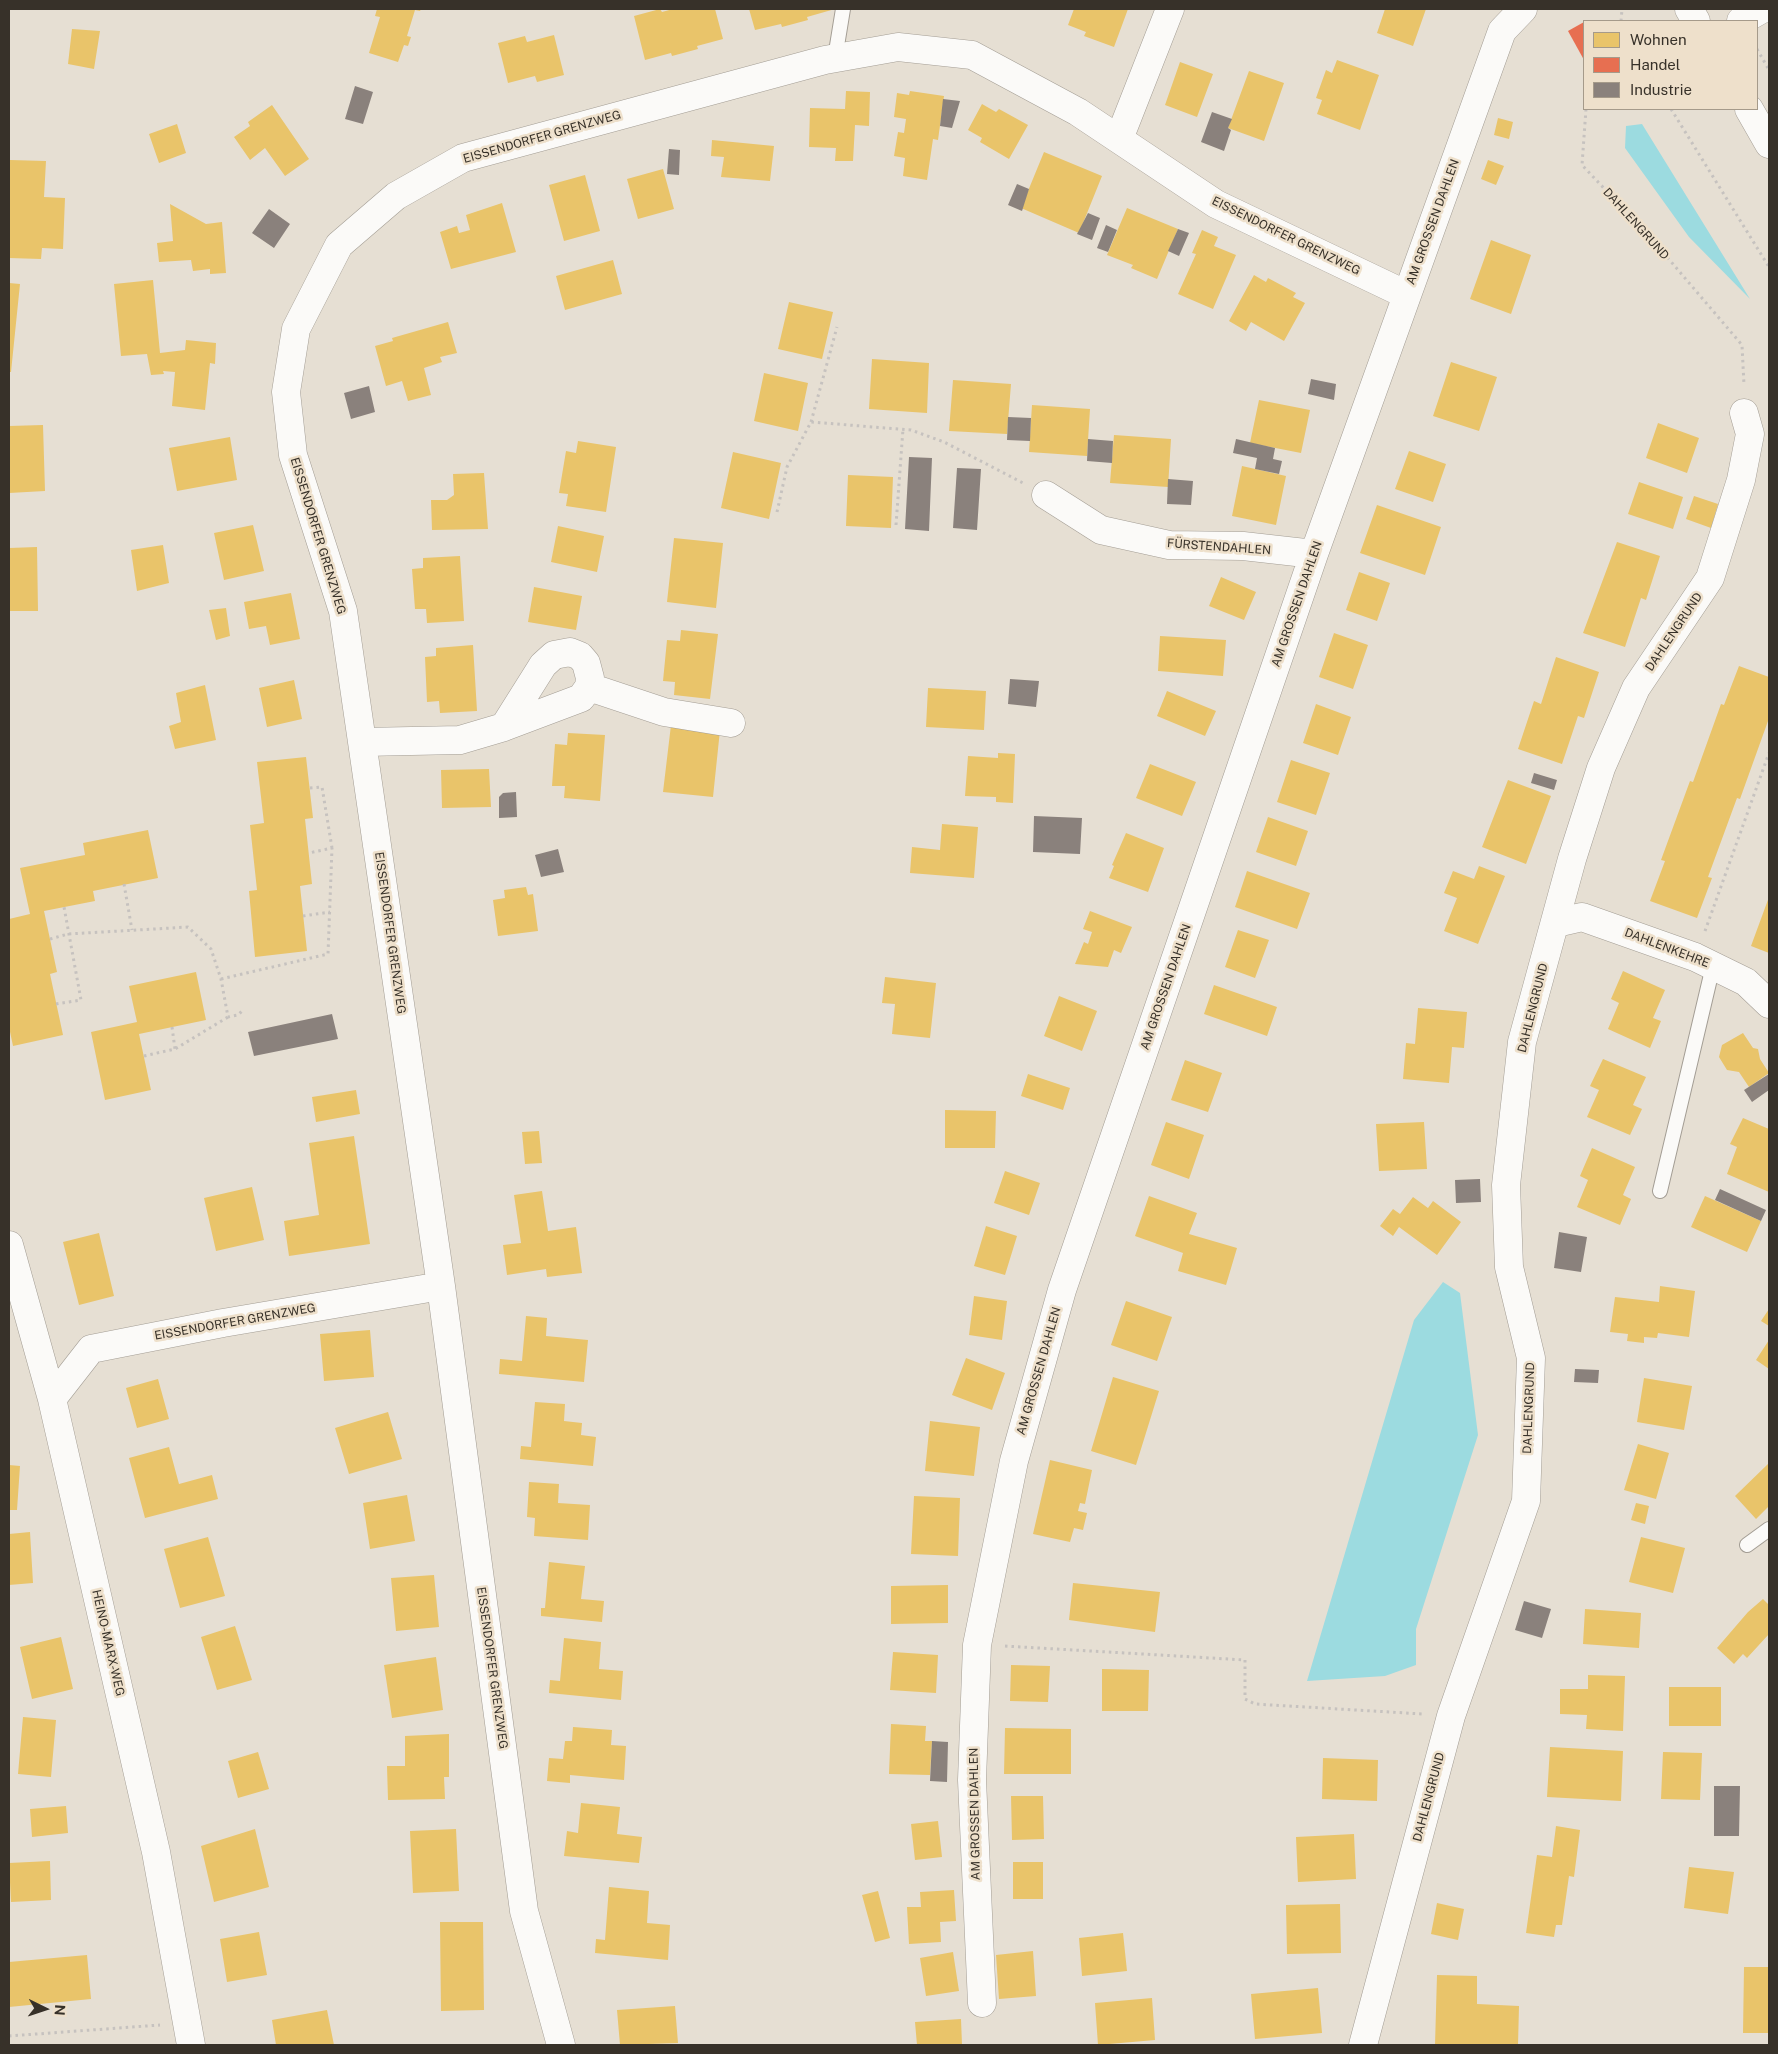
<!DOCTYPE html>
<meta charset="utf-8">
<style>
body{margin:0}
#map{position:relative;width:1778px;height:2054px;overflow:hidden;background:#e6dfd3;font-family:"Public Sans",sans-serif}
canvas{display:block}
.frame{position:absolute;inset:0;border:10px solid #373129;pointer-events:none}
.legend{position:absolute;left:1583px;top:20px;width:175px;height:90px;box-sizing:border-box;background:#eee0cb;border:1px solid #a59a8a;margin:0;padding:6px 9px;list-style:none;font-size:15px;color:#373129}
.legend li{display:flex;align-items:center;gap:10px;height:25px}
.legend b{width:25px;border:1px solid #a59a8a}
.north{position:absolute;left:20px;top:1984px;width:50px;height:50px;-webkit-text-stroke:4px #eee0cb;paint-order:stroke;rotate:94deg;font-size:14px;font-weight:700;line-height:20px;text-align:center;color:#373129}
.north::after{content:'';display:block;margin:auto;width:18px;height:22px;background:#373129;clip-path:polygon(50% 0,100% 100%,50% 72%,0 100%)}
</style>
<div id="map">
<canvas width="1778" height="2054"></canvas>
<div class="frame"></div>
<ul class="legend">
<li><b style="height:14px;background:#e9c46a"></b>Wohnen</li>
<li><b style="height:14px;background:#e76f51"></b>Handel</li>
<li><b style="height:14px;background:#8a817c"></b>Industrie</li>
</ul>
<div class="north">N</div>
</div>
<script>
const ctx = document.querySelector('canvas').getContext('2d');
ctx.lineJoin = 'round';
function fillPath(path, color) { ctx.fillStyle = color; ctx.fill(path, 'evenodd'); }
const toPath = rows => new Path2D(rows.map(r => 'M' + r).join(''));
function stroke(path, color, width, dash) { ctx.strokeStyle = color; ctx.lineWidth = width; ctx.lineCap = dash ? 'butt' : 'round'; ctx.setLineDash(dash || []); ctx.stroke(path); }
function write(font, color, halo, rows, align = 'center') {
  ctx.font = font + ' "Public Sans",sans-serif'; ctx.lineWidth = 5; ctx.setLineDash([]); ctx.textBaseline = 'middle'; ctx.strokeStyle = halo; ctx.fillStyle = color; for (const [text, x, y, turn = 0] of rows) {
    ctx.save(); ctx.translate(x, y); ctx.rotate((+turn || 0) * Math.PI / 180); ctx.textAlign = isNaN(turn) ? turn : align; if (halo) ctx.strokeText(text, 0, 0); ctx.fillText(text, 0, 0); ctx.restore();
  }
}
fillPath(toPath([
 [1642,124,1750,299,1689,237,1625,148,1626,126],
 [1443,1282,1460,1293,1478,1435,1416,1629,1416,1665,1385,1676,1307,1681,1414,1320]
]), '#9cdbe0');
fillPath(toPath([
 [377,9,421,9,420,11,415,10,407,36,411,37,408,46,404,45,398,62,369,53,380,17,375,16],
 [660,9,662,12,673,9,715,9,723,39,697,46,698,49,672,56,671,53,645,60,634,16],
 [749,9,835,9,807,17,808,20,782,27,781,24,755,30],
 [1074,9,1128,9,1114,47,1084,36,1086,32,1068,25],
 [1385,9,1426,9,1413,46,1377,33],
 [72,29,100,31,94,69,68,64],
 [554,35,564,75,537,82,535,76,508,83,498,43,525,36,527,42],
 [1337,60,1379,75,1360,130,1317,114,1322,100,1316,98,1326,70,1332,73],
 [1180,62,1213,74,1197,117,1165,105],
 [1249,71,1284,83,1264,141,1228,128],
 [846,91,870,92,869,126,855,125,853,161,835,161,836,148,809,147,810,108,845,109],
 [910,91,944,96,938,140,933,139,927,180,903,176,905,158,894,156,898,132,904,133,906,119,894,117,897,93,909,95],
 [982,104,996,112,999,109,1028,125,1009,159,980,142,982,138,968,130],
 [272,105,309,159,285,176,265,148,250,160,234,137,250,126,248,122],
 [1498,118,1513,122,1509,139,1494,135],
 [177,124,186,153,159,163,149,134],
 [712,140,774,146,770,181,721,177,724,157,711,156],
 [1044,152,1102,176,1079,233,1021,208],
 [10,160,46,161,44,197,65,198,63,249,42,248,41,259,9,258],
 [1488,160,1504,166,1496,185,1481,179],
 [663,169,674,209,638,219,627,179],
 [585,175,600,231,564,241,549,185],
 [502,203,516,252,451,269,440,232,457,226,459,233,470,230,466,215],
 [170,204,206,224,222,222,226,273,210,274,210,269,193,271,191,260,159,262,157,243,173,241],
 [1127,208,1178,229,1157,279,1131,268,1133,265,1107,255],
 [1202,230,1218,237,1214,246,1236,255,1213,309,1178,294,1196,254,1192,253],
 [1491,240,1531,255,1511,314,1470,299],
 [613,260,622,294,565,310,556,276],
 [1254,275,1266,282,1268,278,1296,293,1293,297,1305,303,1284,341,1251,322,1246,331,1229,321],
 [153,280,160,353,185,350,186,340,216,343,215,364,210,363,205,410,172,406,175,372,163,371,164,374,151,375,147,354,121,356,114,284],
 [9,283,20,284,11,372,9,372],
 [789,302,833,312,822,359,778,349],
 [448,322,457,353,440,357,442,362,424,368,431,395,408,401,402,381,386,386,375,346,393,341,392,338],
 [872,359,929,363,927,413,869,409],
 [1451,362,1497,377,1479,431,1433,416],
 [764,373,808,383,798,431,754,421],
 [953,380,1011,384,1007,434,949,431],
 [1259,400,1310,410,1301,453,1250,443],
 [1032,405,1090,409,1087,456,1029,452],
 [1658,423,1699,438,1687,473,1646,458],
 [43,425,45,491,9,493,9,426],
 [1114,435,1171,439,1168,487,1110,483],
 [230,437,237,480,177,491,169,448],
 [578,441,616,447,606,512,566,506,568,494,559,493,566,451,576,453],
 [1409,451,1446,464,1433,502,1395,489],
 [733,452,781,463,769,519,721,508],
 [1242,466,1286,476,1276,525,1232,516],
 [484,473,488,529,432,530,431,500,447,500,454,495,453,474],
 [848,475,893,477,891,528,846,526],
 [1639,482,1683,497,1673,529,1628,514],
 [1694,496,1718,504,1711,528,1686,519],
 [1377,505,1441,527,1425,575,1360,553],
 [253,525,264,571,224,580,214,533],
 [558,526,604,536,597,572,551,562],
 [674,538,723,543,716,608,667,602],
 [1617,542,1660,556,1646,600,1641,598,1625,647,1583,633],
 [163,545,169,583,137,591,131,550],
 [37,547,38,611,9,611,9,548],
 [460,556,464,621,427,623,426,609,415,609,412,569,423,568,423,558],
 [1359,572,1390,583,1377,621,1346,610],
 [1221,577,1256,592,1244,620,1209,606],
 [534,587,582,596,576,630,528,622],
 [291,593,300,639,270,645,266,626,249,629,244,602],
 [226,608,230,636,216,640,209,610],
 [681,630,718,634,710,699,674,695,675,682,663,681,667,640,680,641],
 [1334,633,1368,645,1353,689,1319,677],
 [1160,636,1226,640,1223,676,1158,671],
 [473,645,477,711,440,713,439,701,427,702,425,657,436,656,436,648],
 [1556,657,1599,672,1584,718,1578,716,1562,764,1518,749,1534,701,1541,704],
 [1739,666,1769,677,1769,722,1768,721,1740,799,1737,798,1708,877,1712,878,1697,918,1650,901,1665,861,1661,860,1690,781,1693,782,1721,704,1724,705],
 [294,680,302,719,267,727,259,688],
 [205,685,216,740,175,749,169,726,181,722,176,693],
 [928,688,986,691,984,730,926,727],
 [1167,691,1216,711,1205,736,1157,716],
 [1316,704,1351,717,1338,755,1303,743],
 [671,725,720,730,713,797,663,792],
 [568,733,605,735,600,801,564,798,565,786,552,786,555,744,567,745],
 [998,753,1015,754,1013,803,996,802,996,797,965,796,968,756,998,758],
 [306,757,313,818,305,819,312,884,300,886,307,951,255,957,249,891,257,890,250,825,264,823,257,762],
 [1291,760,1330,773,1316,815,1277,802],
 [1150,764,1196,782,1182,816,1136,798],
 [489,769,491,807,442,808,441,770],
 [1508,780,1551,796,1526,864,1482,847],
 [1268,817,1308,831,1296,866,1256,852],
 [942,824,978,827,974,878,910,873,912,847,940,850],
 [148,830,158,878,93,891,95,901,44,911,57,972,50,974,63,1035,13,1046,9,1027,9,919,30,914,20,868,85,855,83,843],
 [1126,833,1164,848,1148,892,1109,878,1114,866,1112,865],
 [1479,866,1505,876,1478,944,1444,931,1457,898,1444,893,1453,871,1474,879],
 [1247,871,1310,893,1297,929,1235,907],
 [526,887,528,895,533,894,538,931,498,936,493,900,505,898,504,890],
 [1769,897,1769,953,1751,946],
 [1090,911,1132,927,1121,953,1114,950,1108,967,1075,964,1084,942,1088,944,1092,932,1083,929],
 [1238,930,1269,940,1255,978,1225,967],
 [1623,971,1665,990,1653,1018,1661,1021,1650,1048,1608,1029,1619,1003,1611,999],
 [196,972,206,1020,139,1034,151,1090,105,1100,91,1032,137,1022,129,986],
 [885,977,936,983,930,1038,892,1034,895,1004,882,1003],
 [1214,985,1277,1007,1267,1036,1204,1014],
 [1059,996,1097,1011,1082,1051,1044,1036],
 [1418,1008,1467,1012,1464,1048,1452,1047,1449,1083,1403,1079,1406,1043,1415,1044],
 [1743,1033,1753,1048,1758,1049,1760,1059,1769,1073,1749,1087,1739,1072,1727,1070,1719,1057,1722,1045],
 [1603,1059,1646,1077,1633,1105,1642,1109,1630,1135,1587,1117,1599,1090,1590,1086],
 [1185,1060,1222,1073,1208,1112,1171,1100],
 [1028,1074,1070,1088,1063,1110,1021,1096],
 [356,1090,360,1114,316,1122,312,1097],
 [945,1110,996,1111,995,1148,945,1148],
 [1743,1118,1769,1129,1769,1192,1727,1174,1737,1147,1730,1144],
 [1166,1122,1204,1135,1189,1179,1151,1165],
 [1424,1122,1427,1169,1379,1171,1376,1124],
 [539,1131,542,1163,525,1164,522,1132],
 [354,1136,370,1244,289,1256,284,1221,319,1215,309,1143],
 [1592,1148,1635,1167,1623,1195,1631,1199,1620,1225,1577,1207,1588,1180,1580,1176],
 [1005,1171,1040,1183,1029,1215,994,1203],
 [252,1187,264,1240,216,1251,204,1198],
 [542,1191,548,1231,576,1227,582,1273,547,1277,546,1269,507,1275,503,1245,521,1243,514,1195],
 [1149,1196,1197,1213,1189,1234,1237,1248,1226,1285,1178,1271,1183,1253,1135,1236],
 [1705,1196,1761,1221,1747,1252,1691,1227],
 [1413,1197,1428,1208,1433,1201,1461,1222,1437,1255,1399,1227,1393,1236,1380,1226,1393,1209,1400,1214],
 [986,1226,1017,1236,1005,1275,974,1266],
 [99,1233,114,1296,79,1305,63,1242],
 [1660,1286,1695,1291,1689,1337,1658,1333,1657,1338,1644,1337,1644,1343,1627,1341,1628,1334,1610,1332,1615,1297,1659,1302],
 [974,1296,1007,1301,1002,1340,969,1335],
 [1126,1301,1172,1317,1157,1361,1111,1345],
 [1769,1309,1769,1326,1761,1321],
 [526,1316,547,1318,546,1336,588,1340,584,1382,499,1374,500,1359,522,1361],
 [370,1330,374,1377,324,1381,320,1334],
 [1769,1340,1769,1369,1756,1360],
 [966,1358,1005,1373,992,1410,952,1395],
 [1113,1377,1159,1391,1136,1465,1091,1451],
 [1644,1378,1692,1386,1684,1430,1637,1422],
 [158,1379,169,1419,137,1428,126,1388],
 [535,1402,565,1404,564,1421,582,1423,581,1435,596,1437,593,1466,520,1459,521,1446,531,1447],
 [388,1412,402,1459,349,1474,335,1428],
 [930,1421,980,1427,974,1476,925,1471],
 [1638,1444,1669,1453,1656,1499,1624,1490],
 [169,1447,179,1484,212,1475,218,1499,145,1518,129,1458],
 [1050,1460,1092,1470,1085,1504,1080,1503,1078,1511,1087,1513,1083,1530,1074,1528,1070,1542,1033,1534],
 [1769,1463,1769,1506,1756,1519,1735,1496],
 [9,1465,20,1466,17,1510,9,1510],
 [529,1482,559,1484,558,1503,590,1505,588,1540,534,1536,535,1518,527,1517],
 [407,1495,415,1541,370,1549,363,1503],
 [914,1496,960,1498,958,1556,911,1554],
 [1636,1503,1649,1506,1645,1524,1631,1520],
 [30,1532,33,1583,9,1585,9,1534],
 [208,1537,225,1596,180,1608,164,1549],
 [1641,1537,1685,1548,1673,1593,1629,1582],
 [549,1562,585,1566,581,1599,604,1601,602,1622,541,1616,541,1608,545,1608],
 [434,1575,439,1627,396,1631,391,1578],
 [1073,1583,1160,1592,1155,1632,1069,1620],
 [948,1585,948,1623,891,1624,891,1586],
 [1763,1599,1769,1605,1769,1634,1747,1658,1743,1654,1734,1664,1717,1648,1748,1612],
 [1585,1609,1641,1613,1639,1648,1583,1644],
 [235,1626,252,1680,217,1690,201,1637],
 [61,1637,73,1689,32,1699,20,1647],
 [564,1638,601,1642,599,1669,623,1671,621,1700,549,1693,550,1680,560,1681],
 [893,1652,938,1655,936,1693,890,1690],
 [436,1657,443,1710,392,1718,384,1665],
 [1011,1665,1050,1666,1048,1702,1010,1701],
 [1102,1669,1149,1670,1148,1711,1102,1711],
 [1588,1675,1625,1676,1623,1731,1586,1729,1587,1715,1560,1714,1560,1689,1588,1689],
 [1669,1687,1721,1687,1721,1726,1669,1726],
 [23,1717,56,1720,51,1777,18,1774],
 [891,1724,926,1726,925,1741,932,1741,930,1775,889,1774],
 [573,1727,612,1730,611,1745,626,1746,624,1780,570,1775,570,1783,547,1781,549,1758,563,1759,565,1741,572,1741],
 [1005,1728,1071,1729,1071,1774,1004,1774],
 [449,1734,449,1777,444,1777,445,1799,388,1800,387,1766,405,1766,405,1736],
 [1550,1747,1623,1751,1621,1801,1547,1797],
 [258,1752,269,1789,238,1798,228,1761],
 [1663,1752,1702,1753,1700,1800,1661,1799],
 [1323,1758,1378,1760,1377,1801,1322,1799],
 [1011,1796,1043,1796,1044,1839,1012,1840],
 [581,1803,620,1807,617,1834,642,1837,639,1863,564,1856,567,1831,578,1833],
 [66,1806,68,1833,32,1837,30,1809],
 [938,1821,942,1857,915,1860,911,1824],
 [1556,1826,1580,1830,1574,1877,1569,1876,1562,1925,1556,1925,1554,1937,1526,1933,1537,1855,1552,1857],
 [255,1829,269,1887,214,1902,201,1846],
 [456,1829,459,1891,413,1893,410,1831],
 [1354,1834,1356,1879,1298,1882,1296,1837],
 [50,1861,51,1900,11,1902,9,1863],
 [1013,1862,1043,1862,1043,1899,1013,1899],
 [1689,1867,1734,1872,1728,1914,1684,1908],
 [609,1887,649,1891,647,1923,670,1925,668,1960,595,1953,596,1939,605,1940],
 [954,1890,956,1921,940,1922,941,1942,909,1944,907,1907,921,1907,920,1892],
 [878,1891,890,1938,875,1942,862,1895],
 [1437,1903,1464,1909,1458,1940,1431,1934],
 [1340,1904,1341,1953,1287,1954,1286,1905],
 [440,1922,483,1922,484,2010,441,2011],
 [259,1932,267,1975,227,1982,220,1939],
 [1123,1933,1127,1971,1082,1976,1079,1938],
 [1033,1951,1036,1996,999,1999,996,1955],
 [953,1952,959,1991,926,1996,920,1958],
 [87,1955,91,1999,9,2007,9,1962],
 [1744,1967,1769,1967,1769,2033,1743,2033],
 [1437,1975,1477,1976,1477,2004,1519,2006,1518,2045,1435,2045],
 [1318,1988,1322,2033,1255,2039,1251,1994],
 [1152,1998,1155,2040,1098,2045,1095,2003],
 [675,2006,678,2043,620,2045,617,2010],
 [327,2010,334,2045,276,2045,272,2020],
 [961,2019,962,2045,917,2045,915,2022]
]), '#e9c46a');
fillPath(toPath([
 [1584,22,1584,60,1568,31]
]), '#e76f51');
fillPath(toPath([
 [355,86,373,92,363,124,345,119],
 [943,99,960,101,952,128,940,126],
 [1212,112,1232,119,1228,128,1231,130,1224,151,1201,142],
 [669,149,680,150,679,175,667,174],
 [1017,184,1029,189,1022,211,1008,205],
 [269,209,290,224,274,248,252,233],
 [1088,213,1100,218,1092,240,1077,234],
 [1106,225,1117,230,1108,252,1097,248],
 [1178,229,1189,233,1179,256,1168,251],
 [1311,379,1336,384,1334,400,1308,394],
 [369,386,375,412,351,419,344,393],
 [1008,417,1031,418,1030,441,1007,440],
 [1088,439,1113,441,1112,463,1087,461],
 [1236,439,1275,448,1273,459,1282,461,1279,474,1255,469,1257,458,1233,453],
 [909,457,932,458,929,531,905,529],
 [957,468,981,469,977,530,953,528],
 [1168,479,1193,481,1191,505,1167,504],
 [1010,679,1039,681,1036,707,1008,704],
 [1534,773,1557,780,1554,790,1531,783],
 [516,792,517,817,499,818,499,797,503,793],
 [1034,816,1082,818,1080,854,1033,852],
 [558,849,564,872,541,877,535,855],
 [332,1014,338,1039,254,1056,248,1032],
 [1769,1074,1769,1090,1752,1102,1744,1090],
 [1480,1179,1481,1202,1456,1203,1455,1180],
 [1720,1189,1766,1210,1761,1221,1715,1200],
 [1559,1232,1587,1237,1581,1272,1554,1268],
 [1575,1369,1599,1370,1598,1383,1574,1382],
 [1524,1601,1551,1609,1542,1638,1515,1630],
 [932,1741,948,1742,947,1782,930,1781],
 [1714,1786,1740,1786,1739,1836,1714,1836]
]), '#8a817c');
const lane = toPath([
 [835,58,843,9],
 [1660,1191,1713,966],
 [1747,1545,1769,1529]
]);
const street = toPath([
 [1119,139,1170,9],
 [1046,495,1101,530,1169,545,1243,546,1314,554],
 [589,687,664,712,731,723],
 [363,742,460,740,504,727,581,698,589,687,590,678,586,663,580,656,570,652,554,655,543,665,504,727],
 [1556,923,1582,917,1695,957,1746,982,1769,1004],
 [9,1245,52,1399,156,1852,191,2045],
 [52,1399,91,1349,223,1323,441,1286],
 [982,2003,972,1780,977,1645,1014,1461,1062,1290,1314,554,1502,31,1523,9],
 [561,2045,524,1911,441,1286,343,611,293,455,286,392,296,329,339,245,396,196,463,158,825,60,898,47,972,55,1078,112,1216,204,1407,295],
 [1363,2045,1451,1716,1526,1501,1531,1358,1509,1267,1506,1185,1522,1042,1572,859,1601,768,1636,688,1710,578,1741,480,1750,434,1744,413]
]);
const secondary = toPath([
 [1741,21,1762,9]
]);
const primary = toPath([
 [1689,9,1696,21],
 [1749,109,1769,144]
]);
stroke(lane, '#a39d94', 16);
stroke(street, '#a39d94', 29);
stroke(secondary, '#a39d94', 29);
stroke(primary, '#a39d94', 29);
stroke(toPath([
 [1621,21,1622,9],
 [1757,49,1769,70],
 [1586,109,1582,165,1650,237,1742,345,1744,385],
 [1671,109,1769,267],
 [811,422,837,327],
 [777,512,787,467,811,422,911,430,944,442,1023,483],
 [896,525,903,429],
 [310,788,322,787,332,848],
 [124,884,132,930],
 [303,916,330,912],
 [1705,931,1769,753],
 [50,939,68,934,188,927,211,949,221,979,228,1017,238,1015,242,1011],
 [221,979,328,954,332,848,309,853],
 [56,1004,81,1000,64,907],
 [172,1027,175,1049],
 [144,1056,175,1049,228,1017],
 [1005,1646,1245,1660,1245,1699,1255,1704,1423,1714],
 [9,2036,160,2025]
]), '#c6c2bf', 3, [2.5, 4]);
stroke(lane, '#fbfaf8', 14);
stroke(street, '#fbfaf8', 28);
stroke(secondary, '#fbfaf8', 28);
stroke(primary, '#fbfaf8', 28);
write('12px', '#373129', '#eee0cb', [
 ["EISSENDORFER GRENZWEG",542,137,-16],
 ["AM GROSSEN DAHLEN",1433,222,-70],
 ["DAHLENGRUND",1636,224,48],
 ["EISSENDORFER GRENZWEG",1286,236,26],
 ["EISSENDORFER GRENZWEG",318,536,73],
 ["FÜRSTENDAHLEN",1219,547,4],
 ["AM GROSSEN DAHLEN",1297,604,-71],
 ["DAHLENGRUND",1674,632,-56],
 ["EISSENDORFER GRENZWEG",390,933,82],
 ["DAHLENKEHRE",1667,948,21],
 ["AM GROSSEN DAHLEN",1166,987,-71],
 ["DAHLENGRUND",1533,1008,-76],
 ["EISSENDORFER GRENZWEG",235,1322,-10],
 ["AM GROSSEN DAHLEN",1039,1371,-74],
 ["DAHLENGRUND",1529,1408,-88],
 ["HEINO-MARX-WEG",108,1643,77],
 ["EISSENDORFER GRENZWEG",492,1668,82],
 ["DAHLENGRUND",1429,1797,-75],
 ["AM GROSSEN DAHLEN",975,1814,-91]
]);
</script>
